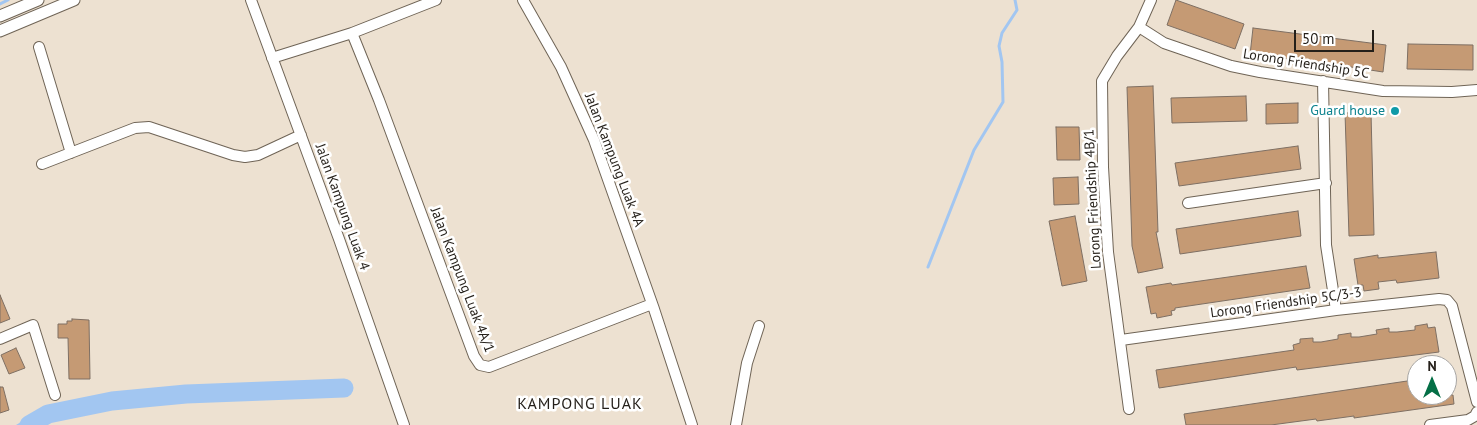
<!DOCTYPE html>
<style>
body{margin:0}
#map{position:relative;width:1477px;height:425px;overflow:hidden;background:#ede1d1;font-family:"PT Sans",sans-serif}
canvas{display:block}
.north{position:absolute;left:1407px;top:355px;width:50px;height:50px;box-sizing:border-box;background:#fff;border:1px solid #a7a5a3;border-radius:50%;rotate:0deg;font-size:14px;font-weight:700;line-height:20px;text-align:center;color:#241f19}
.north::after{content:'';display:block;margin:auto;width:18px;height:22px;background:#046f46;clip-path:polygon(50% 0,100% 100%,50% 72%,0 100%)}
.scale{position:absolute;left:1294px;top:30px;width:80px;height:22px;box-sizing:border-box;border:2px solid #241f19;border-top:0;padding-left:6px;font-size:15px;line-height:18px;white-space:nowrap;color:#241f19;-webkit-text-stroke:4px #fff;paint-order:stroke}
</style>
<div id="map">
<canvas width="1477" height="425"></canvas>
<div class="north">N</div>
<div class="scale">50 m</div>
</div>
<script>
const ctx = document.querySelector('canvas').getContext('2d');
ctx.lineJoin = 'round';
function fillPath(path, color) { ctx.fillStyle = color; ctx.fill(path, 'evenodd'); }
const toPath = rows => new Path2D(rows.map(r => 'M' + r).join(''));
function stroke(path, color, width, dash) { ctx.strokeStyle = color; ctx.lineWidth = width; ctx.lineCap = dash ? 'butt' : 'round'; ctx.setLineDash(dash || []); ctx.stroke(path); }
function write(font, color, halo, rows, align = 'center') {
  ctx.font = font + ' "PT Sans",sans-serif'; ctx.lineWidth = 5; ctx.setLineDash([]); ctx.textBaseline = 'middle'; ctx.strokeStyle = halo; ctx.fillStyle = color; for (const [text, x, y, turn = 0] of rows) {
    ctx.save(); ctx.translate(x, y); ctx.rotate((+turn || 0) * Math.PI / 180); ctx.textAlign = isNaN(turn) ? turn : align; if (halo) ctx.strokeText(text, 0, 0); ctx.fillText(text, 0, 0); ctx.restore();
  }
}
fillPath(toPath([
 [31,416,38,425,16,425]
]), '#a2c6f1');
stroke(toPath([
 [0,4,8,0],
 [928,267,974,150,1003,102,1002,62,999,46,1002,33,1017,10,1015,0]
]), '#a2c6f1', 3);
stroke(toPath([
 [29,425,48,414,112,401,186,394,344,388]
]), '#a2c6f1', 19);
const building = toPath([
 [1176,0,1244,24,1235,49,1167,25,1176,0],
 [1253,28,1386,45,1383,72,1319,62,1250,55,1253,28],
 [1408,44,1473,45,1473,70,1407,69,1408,44],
 [1153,86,1158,232,1156,232,1163,268,1138,273,1132,246,1127,87,1153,86],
 [1246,96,1247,121,1172,123,1171,98,1246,96],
 [1298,103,1298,123,1266,124,1266,104,1298,103],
 [1371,112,1374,235,1349,236,1345,113,1371,112],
 [1056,127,1079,127,1080,160,1057,160,1056,127],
 [1298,146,1301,169,1179,186,1175,163,1298,146],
 [1078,177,1079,204,1054,205,1053,178,1078,177],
 [1298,211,1301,236,1180,254,1176,229,1298,211],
 [1075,216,1087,281,1062,286,1049,221,1075,216],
 [1436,252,1439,278,1397,283,1396,280,1378,282,1379,289,1364,291,1363,285,1358,285,1354,259,1378,255,1378,258,1436,252],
 [1306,266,1310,288,1175,308,1175,310,1171,311,1172,315,1157,318,1156,313,1151,314,1146,287,1171,283,1172,285,1306,266],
 [0,295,10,319,0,323,0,295],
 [72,319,89,320,90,379,69,379,68,338,58,338,58,324,67,324,67,321,72,321,72,319],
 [1427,324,1428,328,1435,327,1439,352,1297,370,1296,367,1159,388,1156,370,1294,350,1293,345,1300,343,1300,339,1313,338,1313,342,1321,342,1338,339,1338,335,1351,333,1351,337,1359,337,1377,334,1376,330,1389,328,1389,332,1397,332,1415,330,1415,326,1427,324],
 [16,348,25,368,9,374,1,355,16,348],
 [1414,380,1416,395,1453,395,1454,404,1354,418,1354,416,1317,421,1316,419,1271,425,1186,425,1184,414,1414,380],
 [0,387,3,387,9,410,0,413,0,387]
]);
fillPath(building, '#c59a74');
stroke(building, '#7e6f63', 1);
const minor = toPath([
 [251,0,339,239,404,425],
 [523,0,561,67,594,140,654,309,692,425],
 [1139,27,1164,43,1231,66,1260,72,1383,91,1452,92,1477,90],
 [352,33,379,100,474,356,480,365,489,367,652,304],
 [39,47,71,153],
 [272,58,352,33,436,0],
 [1323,81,1326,245,1336,310],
 [42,164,135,128,149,127,233,155,245,157,258,155,301,135],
 [1188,203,1326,183],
 [0,339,33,325,55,395],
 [1121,340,1336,310,1439,299,1447,300,1452,306,1477,402],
 [1129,409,1108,252,1103,167,1102,81,1117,56,1139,27,1151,0],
 [736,425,747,363,759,326],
 [1430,425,1468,420,1475,416,1477,412]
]);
const tertiary = toPath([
 [0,16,38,0],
 [0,31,74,0]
]);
stroke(minor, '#6f6456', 12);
stroke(tertiary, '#6f6456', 13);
stroke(minor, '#fff', 10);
stroke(tertiary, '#fff', 11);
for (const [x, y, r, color] of [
 [1395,111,5,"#0f9aa8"]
]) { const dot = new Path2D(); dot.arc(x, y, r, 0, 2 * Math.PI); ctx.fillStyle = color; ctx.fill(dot); stroke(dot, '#fff', 2); }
write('14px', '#241f19', '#fff', [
 ["Lorong Friendship 5C",1306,64,9],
 ["Jalan Kampung Luak 4A",614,160,69],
 ["Lorong Friendship 4B/1",1093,199,-93],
 ["Jalan Kampung Luak 4",342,207,70],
 ["Jalan Kampung Luak 4A/1",462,280,69],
 ["Lorong Friendship 5C/3-3",1286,303,-8]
]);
write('14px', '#0d838f', '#fff', [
 ["Guard house",1385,111]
], 'right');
ctx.letterSpacing = '1px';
write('16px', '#241f19', '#fff', [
 ["KAMPONG LUAK",580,404]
]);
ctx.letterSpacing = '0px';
</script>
